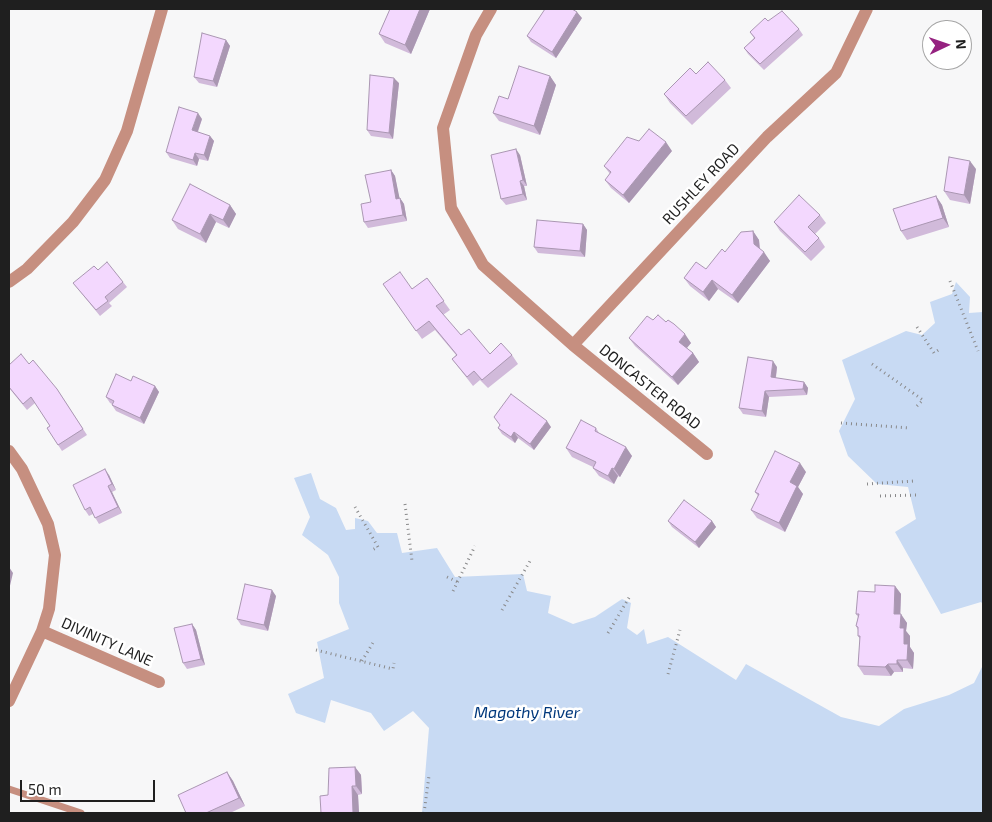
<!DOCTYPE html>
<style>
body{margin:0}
#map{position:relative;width:992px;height:822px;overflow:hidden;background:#f7f7f8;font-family:"Exo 2",sans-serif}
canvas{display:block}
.frame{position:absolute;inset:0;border:10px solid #1f1f1f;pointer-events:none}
.north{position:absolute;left:922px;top:20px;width:50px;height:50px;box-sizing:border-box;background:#fff;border:1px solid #a5a5a5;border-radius:50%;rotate:87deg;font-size:14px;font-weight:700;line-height:20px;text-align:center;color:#1f1f1f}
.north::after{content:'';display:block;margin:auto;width:18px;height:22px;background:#952280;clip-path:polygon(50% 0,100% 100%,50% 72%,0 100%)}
.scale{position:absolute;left:20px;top:780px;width:135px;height:22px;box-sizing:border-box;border:2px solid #1f1f1f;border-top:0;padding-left:6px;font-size:15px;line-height:18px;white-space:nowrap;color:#1f1f1f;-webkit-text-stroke:4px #fff;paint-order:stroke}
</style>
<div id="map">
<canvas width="992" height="822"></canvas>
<div class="frame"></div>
<div class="north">N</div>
<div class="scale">50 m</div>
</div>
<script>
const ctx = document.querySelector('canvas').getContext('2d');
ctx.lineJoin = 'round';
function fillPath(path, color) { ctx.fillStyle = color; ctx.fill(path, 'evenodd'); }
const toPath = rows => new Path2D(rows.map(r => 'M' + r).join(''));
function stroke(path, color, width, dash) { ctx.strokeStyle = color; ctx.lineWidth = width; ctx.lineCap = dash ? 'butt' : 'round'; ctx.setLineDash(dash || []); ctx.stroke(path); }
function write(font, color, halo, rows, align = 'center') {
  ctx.font = font + ' "Exo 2",sans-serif'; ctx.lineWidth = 5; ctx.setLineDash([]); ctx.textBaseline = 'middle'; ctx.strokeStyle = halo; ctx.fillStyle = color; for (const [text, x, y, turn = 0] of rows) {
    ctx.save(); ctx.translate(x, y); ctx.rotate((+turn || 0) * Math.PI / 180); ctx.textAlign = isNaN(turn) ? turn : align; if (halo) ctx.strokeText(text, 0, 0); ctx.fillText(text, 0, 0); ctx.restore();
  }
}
fillPath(toPath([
 [956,282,970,297,969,313,983,312,983,604,981,602,941,614,895,532,916,519,908,487,877,484,848,456,839,431,855,399,842,360,906,331,922,335,935,323,930,302,952,294],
 [311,473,320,499,336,508,346,530,355,529,355,518,368,521,377,533,397,533,402,553,437,548,455,577,523,574,527,591,551,596,548,613,573,624,595,617,622,599,631,603,627,628,637,635,644,629,647,644,668,637,736,680,746,664,841,717,879,726,904,709,949,695,974,683,983,665,983,813,422,813,429,728,413,711,384,731,371,713,331,700,325,723,296,713,288,694,324,678,317,642,349,629,339,603,339,577,328,555,302,535,310,517,294,478]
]), '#c8daf3');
stroke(toPath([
 [950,281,978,351],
 [917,327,934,353,940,349],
 [872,364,923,400,916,407],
 [841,423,910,428],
 [867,484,914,481],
 [880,496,919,495],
 [405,504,412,561],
 [355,507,378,547,372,550],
 [447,577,458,582],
 [453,591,475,546],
 [502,610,530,561],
 [608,633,630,596],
 [316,650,393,669,394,663],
 [362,661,374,641],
 [668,674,680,630],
 [424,813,429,776]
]), '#89898a', 3, [1, 4]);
stroke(toPath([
 [9,789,81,813]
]), '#c68f80', 7);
stroke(toPath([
 [491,9,476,35,443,128,451,208,483,265,573,345,767,137,836,73,867,9],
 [9,282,27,269,73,222,105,180,127,131,162,9],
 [573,345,707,454],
 [9,451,22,469,48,524,55,555,49,609,42,631,9,701],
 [42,631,159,682]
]), '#c68f80', 12);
fillPath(toPath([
 [390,9,430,9,411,54,385,43,379,34],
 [582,18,556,58,531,42,527,36],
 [768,21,799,29,803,35,764,70,748,54,744,48,754,38,750,32],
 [226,40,230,46,217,87,199,83,194,77],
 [696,74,725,80,731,88,692,125,670,103,664,94],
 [550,76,556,85,540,135,499,121,493,113,508,99],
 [399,83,393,139,371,136,367,130],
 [202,119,198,132,210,136,214,141,208,161,199,159,197,166,170,158,166,152],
 [672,151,629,203,611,188,605,180,610,174,604,166],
 [520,155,527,186,524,186,527,200,506,205,501,199],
 [976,169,970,204,950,200,944,191],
 [391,170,395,176,399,198,400,198,404,204,407,221,368,228,364,222,371,202],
 [936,196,942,205,949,227,907,240,901,231],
 [230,205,236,214,229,228,216,222,206,243,178,229,172,220],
 [820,215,826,223,815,234,819,238,825,247,811,261,780,231,774,222],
 [583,224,587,230,585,257,538,253,534,247],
 [753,231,759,240,760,249,770,261,738,303,718,289,709,301,690,286,684,278,706,269,725,252],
 [98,270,123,282,127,287,109,303,112,306,100,316,73,283],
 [427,278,450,310,443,315,461,335,490,354,512,355,518,364,488,388,480,380,473,386,452,359,456,355,435,330,422,339,383,284,412,289],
 [653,320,691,343,687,348,693,353,699,362,678,385,635,346,629,338],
 [29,364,57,389,87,435,62,451,47,428,50,426,35,403,27,410,9,388,9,365],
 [777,367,776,378,804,382,808,388,807,395,769,397,766,417,743,414,739,408],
 [131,381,155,386,159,392,144,424,116,411,112,405,112,404,110,403,106,397],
 [551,427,534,450,518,438,515,443,502,434,498,428],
 [596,428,599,433,632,456,620,477,618,476,614,484,599,476,593,468,593,467,572,457,566,448],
 [806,472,798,487,803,494,785,532,757,518,751,510,758,496,755,492],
 [109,475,116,490,112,492,122,513,99,524,93,514,89,516,85,510],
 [668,521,712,521,716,527,699,548,672,527],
 [895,586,901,594,900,614,907,623,906,631,910,636,910,647,914,653,913,669,903,668,903,672,894,672,891,676,864,675,858,666,860,639,858,636,858,630,856,626,858,617,856,614,875,592],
 [276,596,268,631,241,625,237,619],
 [192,624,196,630,205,665,187,669,183,663],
 [355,767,361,775,362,794,358,795,359,813,321,813,328,795],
 [227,772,233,781,245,806,230,813,186,813]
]), '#d1bada');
fillPath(toPath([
 [420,9,430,9,411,54,405,45],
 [577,12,582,18,556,58,552,52],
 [226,40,230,46,217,87,213,81],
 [550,76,556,85,540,135,534,126],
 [394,78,399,83,393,139,389,133],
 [198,113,202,119,196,136,192,130],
 [210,136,214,141,208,161,204,155],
 [666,142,672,151,629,203,623,195],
 [516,149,520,155,527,186,523,180],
 [195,153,199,159,197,166,193,160],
 [970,161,976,169,970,204,964,195],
 [391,170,395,176,401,205,396,199],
 [520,181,524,186,527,200,523,194],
 [936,196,942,205,949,227,943,218],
 [400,198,404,204,407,221,403,215],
 [230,205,236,214,229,228,223,220],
 [210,214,216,222,206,243,200,234],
 [583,224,587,230,585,257,580,251],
 [753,231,759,240,760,253,754,244],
 [764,252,770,261,738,303,732,295],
 [712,280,718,289,709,301,703,292],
 [685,334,691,343,685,350,679,342],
 [693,353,699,362,678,385,672,377],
 [773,361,777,367,775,383,771,377],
 [804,382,808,388,807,395,803,389],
 [155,386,159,392,144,424,140,418],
 [765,391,769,397,766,417,762,411],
 [547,421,551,427,534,450,530,444],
 [514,432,518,438,515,443,511,437],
 [626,447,632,456,620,477,614,469],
 [800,463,806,472,798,487,803,494,785,532,779,523,790,482],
 [612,468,618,476,614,484,608,476],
 [105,469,109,475,116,490,112,484],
 [108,486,112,492,122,513,118,507],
 [712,521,716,527,699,548,695,542],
 [9,567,13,573,9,590],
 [895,586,901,594,900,623,894,614],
 [272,590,276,596,268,631,264,625],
 [901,614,907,623,906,631,910,636,910,647,914,653,913,669,907,660,904,644,900,628],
 [192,624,196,630,205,665,201,659],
 [897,660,903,668,903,672,897,664],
 [888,664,894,672,891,676,885,667],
 [355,767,361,775,362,794,356,786],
 [227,772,233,781,245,806,239,798],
 [352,786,358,795,359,813,353,813]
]), '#aa97b2');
const building = toPath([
 [390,9,420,9,405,45,379,34,390,9],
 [545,9,572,9,577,12,552,52,527,36,545,9],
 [782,11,799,29,760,64,744,48,755,38,750,32,765,18,768,21,782,11],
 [202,33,226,40,213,81,194,77,202,33],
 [708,62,725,80,686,116,664,94,690,68,696,74,708,62],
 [519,66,550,76,534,126,493,113,499,96,508,99,519,66],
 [370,75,394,78,389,133,367,130,370,75],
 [179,107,198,113,192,130,210,136,204,155,195,153,193,160,166,152,179,107],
 [649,129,666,142,623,195,605,180,611,172,604,166,627,137,639,141,649,129],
 [516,149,523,180,520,181,523,194,501,199,491,155,516,149],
 [949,157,970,161,964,195,944,191,949,157],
 [391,170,396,199,400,198,403,215,364,222,361,204,371,202,365,175,391,170],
 [190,184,230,205,223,220,210,214,200,234,172,220,190,184],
 [799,195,820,215,808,227,819,238,805,252,774,222,799,195],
 [936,196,943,218,901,231,893,209,936,196],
 [537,220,583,224,580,251,534,247,537,220],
 [753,231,754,244,764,252,732,295,712,280,703,292,684,278,696,262,706,269,722,249,725,252,741,232,753,231],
 [107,262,123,282,105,297,108,301,96,310,73,283,94,266,98,270,107,262],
 [400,272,412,289,427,278,444,301,436,306,461,335,469,329,490,354,501,343,512,355,482,380,474,371,467,377,452,359,457,355,429,321,416,331,383,284,400,272],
 [658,315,666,322,668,320,674,324,685,334,679,342,693,353,672,377,629,338,647,316,653,320,658,315],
 [21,354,29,364,33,360,57,389,83,429,58,445,47,428,50,426,31,397,23,404,9,387,9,365,21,354],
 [748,357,773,361,771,377,804,382,803,389,765,391,762,411,739,408,748,357],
 [116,374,131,381,133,376,155,386,140,418,112,405,114,401,106,397,116,374],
 [511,394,547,421,530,444,514,432,511,437,498,428,500,425,494,417,511,394],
 [581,420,596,428,595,431,626,447,614,469,612,468,608,476,593,468,596,462,566,448,581,420],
 [775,451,800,463,790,482,797,486,779,523,751,510,759,494,755,492,775,451],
 [105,469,112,484,108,486,118,507,95,518,90,507,85,510,73,485,105,469],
 [684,500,712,521,695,542,668,521,684,500],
 [245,584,272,590,264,625,237,619,245,584],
 [875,585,895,586,894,614,901,614,900,628,904,628,904,644,908,644,907,660,897,660,897,664,888,664,885,667,858,666,860,636,858,636,858,627,856,626,859,614,856,614,858,591,875,592,875,585],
 [192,624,201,659,183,663,174,628,192,624],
 [355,767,356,786,352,786,353,813,321,813,320,796,328,795,329,768,355,767],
 [227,772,239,798,206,813,186,813,178,795,227,772]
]);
fillPath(building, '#f3d8fe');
stroke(building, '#aa97b2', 1);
write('15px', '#1f1f1f', '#fff', [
 ["RUSHLEY ROAD",701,184,-47],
 ["DONCASTER ROAD",650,387,39],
 ["DIVINITY LANE",107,642,24]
]);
write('italic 16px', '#00387c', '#fff', [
 ["Magothy River",527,713]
]);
</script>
